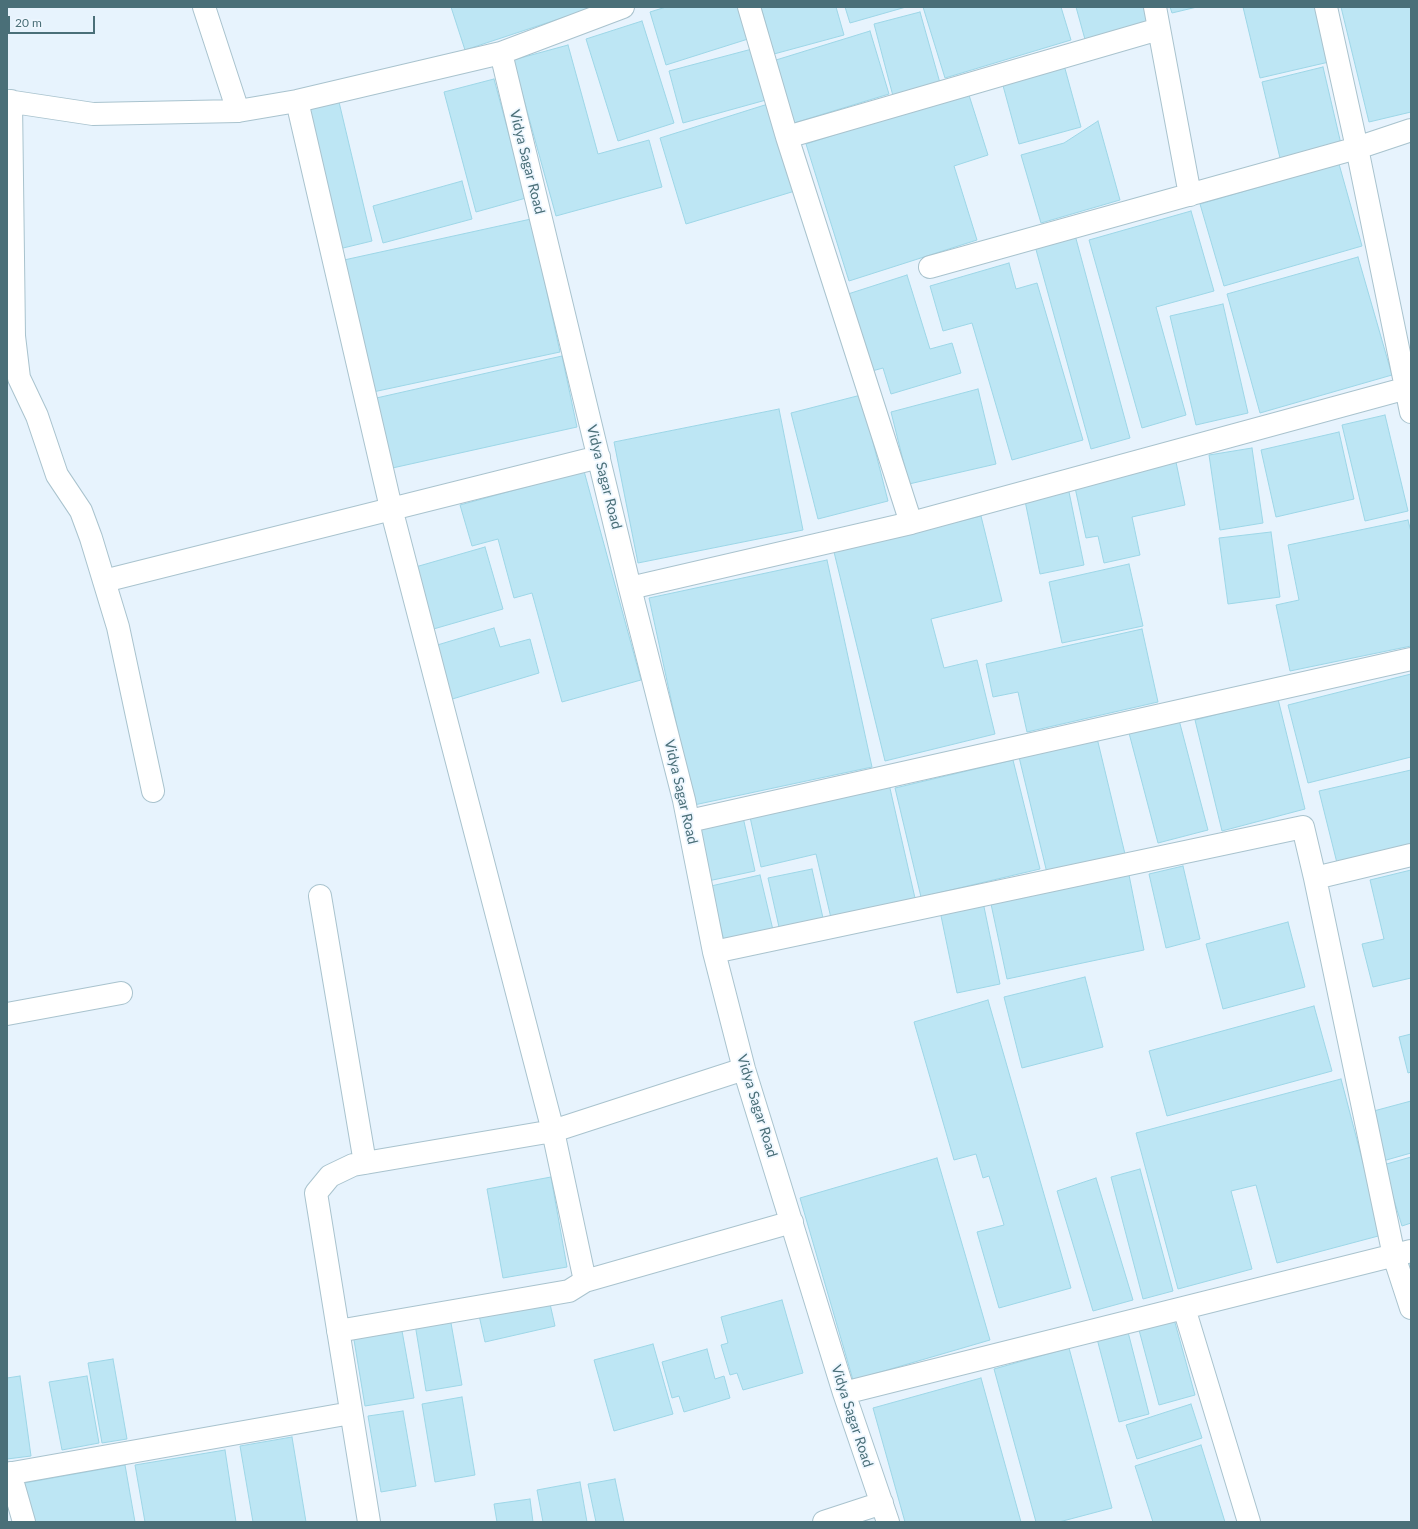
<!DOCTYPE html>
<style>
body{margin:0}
#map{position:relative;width:1418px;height:1529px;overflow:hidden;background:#e7f3fd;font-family:Lato,sans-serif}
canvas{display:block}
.frame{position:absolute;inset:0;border:8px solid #4a6f78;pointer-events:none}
.scale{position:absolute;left:8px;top:16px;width:87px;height:18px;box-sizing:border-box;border:2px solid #4a6f78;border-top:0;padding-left:5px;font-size:12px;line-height:14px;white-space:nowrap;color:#4a6f78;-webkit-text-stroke:3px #eef7ff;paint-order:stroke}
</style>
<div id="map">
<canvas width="1418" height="1529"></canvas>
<div class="frame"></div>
<div class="scale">20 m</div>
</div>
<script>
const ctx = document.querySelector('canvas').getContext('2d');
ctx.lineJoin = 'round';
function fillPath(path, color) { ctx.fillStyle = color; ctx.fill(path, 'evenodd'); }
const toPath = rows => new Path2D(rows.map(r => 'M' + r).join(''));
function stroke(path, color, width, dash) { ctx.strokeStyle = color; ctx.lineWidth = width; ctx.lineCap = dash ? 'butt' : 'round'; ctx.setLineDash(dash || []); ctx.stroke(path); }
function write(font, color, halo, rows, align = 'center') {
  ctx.font = font + ' Lato,sans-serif'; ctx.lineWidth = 3.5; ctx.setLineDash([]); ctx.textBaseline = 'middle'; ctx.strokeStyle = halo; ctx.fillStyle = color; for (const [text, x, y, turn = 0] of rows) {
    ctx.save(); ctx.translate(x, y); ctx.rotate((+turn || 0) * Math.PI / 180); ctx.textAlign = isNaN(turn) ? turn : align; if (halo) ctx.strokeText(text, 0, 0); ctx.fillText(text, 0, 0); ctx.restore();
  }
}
const building = toPath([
 [451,7,588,7,589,9,465,50,451,7],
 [666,7,738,7,748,39,666,65,650,12,666,7],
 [761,7,836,7,844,35,774,54,761,7],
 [845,7,906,7,850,23,845,7],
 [923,7,1061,7,1071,40,945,78,923,7],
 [1076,7,1148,7,1153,26,1086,43,1076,7],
 [1170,7,1197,7,1172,13,1170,7],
 [1243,7,1316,7,1329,62,1260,78,1243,7],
 [1341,7,1411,7,1411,112,1369,122,1341,7],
 [920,12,940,83,893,96,874,24,920,12],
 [642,21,674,123,618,141,586,39,642,21],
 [870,31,889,94,794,123,776,60,870,31],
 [568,45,598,154,649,140,662,187,556,216,513,60,568,45],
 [752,49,766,100,683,123,669,71,752,49],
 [1064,65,1081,127,1019,144,1002,82,1064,65],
 [1323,67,1341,144,1280,158,1262,82,1323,67],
 [494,79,526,198,476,212,444,92,494,79],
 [968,92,988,155,954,166,977,240,849,281,806,144,968,92],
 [339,102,372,241,339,249,305,110,339,102],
 [768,104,795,191,686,224,660,138,768,104],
 [1098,121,1120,200,1041,223,1021,155,1064,143,1098,121],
 [1339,164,1362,246,1224,286,1200,204,1339,164],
 [462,181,472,219,383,243,373,206,462,181],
 [1191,211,1214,291,1156,307,1186,415,1142,428,1089,240,1191,211],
 [531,219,560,352,373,392,344,260,531,219],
 [1075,235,1130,438,1091,449,1035,246,1075,235],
 [1358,257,1392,375,1260,413,1227,294,1358,257],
 [1009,263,1016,289,1037,283,1083,440,1012,460,972,323,943,331,930,286,1009,263],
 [907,275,930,349,952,343,961,373,891,394,883,368,872,371,848,294,907,275],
 [1223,304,1248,413,1196,425,1170,316,1223,304],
 [562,356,577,427,388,469,372,399,562,356],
 [978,389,996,464,909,484,891,412,978,389],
 [861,395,888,501,818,519,791,413,861,395],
 [779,409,803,530,638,563,614,442,779,409],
 [1385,415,1408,511,1365,521,1342,425,1385,415],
 [1339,432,1354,499,1276,517,1261,450,1339,432],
 [1252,448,1263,523,1220,530,1209,455,1252,448],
 [1176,462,1185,505,1132,517,1140,555,1104,563,1098,536,1086,538,1074,483,1176,462],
 [584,471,641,680,562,702,532,593,514,598,498,539,472,546,460,505,584,471],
 [1068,487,1084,565,1040,574,1024,496,1068,487],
 [981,516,1002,601,931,619,944,668,977,660,995,734,885,761,834,552,981,516],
 [1408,520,1411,532,1411,646,1290,671,1276,605,1299,600,1288,545,1408,520],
 [1271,532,1280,597,1228,604,1219,538,1271,532],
 [485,547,503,609,430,630,412,568,485,547],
 [827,560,872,767,694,805,649,598,827,560],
 [1129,564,1143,626,1062,643,1049,582,1129,564],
 [494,628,500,647,530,639,539,673,449,700,434,646,494,628],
 [1142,629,1158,702,1027,732,1018,692,993,697,986,664,1142,629],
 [1411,674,1411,757,1308,783,1288,705,1411,674],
 [1278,699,1305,809,1222,831,1195,720,1278,699],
 [1179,720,1208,830,1158,843,1129,733,1179,720],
 [1097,738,1125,854,1047,873,1019,757,1097,738],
 [1013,760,1040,869,921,897,895,788,1013,760],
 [1411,770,1411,845,1337,863,1319,791,1411,770],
 [889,784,915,898,831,918,816,854,761,867,750,817,889,784],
 [743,817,755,871,708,881,696,827,743,817],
 [1183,866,1200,939,1166,948,1149,874,1183,866],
 [812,869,823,918,779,927,768,878,812,869],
 [1411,870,1411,978,1373,987,1362,944,1384,939,1370,880,1411,870],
 [760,875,773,930,724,941,711,886,760,875],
 [1129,875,1144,950,1007,979,991,904,1129,875],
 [983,902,1000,984,957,993,940,911,983,902],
 [1288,922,1305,987,1223,1009,1206,944,1288,922],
 [1085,977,1103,1047,1022,1068,1004,997,1085,977],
 [988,1000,1071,1288,999,1308,977,1232,1004,1225,989,1176,983,1178,976,1154,954,1160,914,1022,988,1000],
 [1314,1006,1332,1071,1167,1116,1149,1051,1314,1006],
 [1411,1034,1411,1072,1408,1073,1399,1037,1411,1034],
 [1341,1079,1382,1235,1277,1263,1256,1185,1231,1191,1252,1269,1178,1289,1136,1133,1341,1079],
 [1411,1101,1411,1153,1383,1161,1370,1112,1411,1101],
 [1411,1157,1411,1223,1402,1226,1383,1165,1411,1157],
 [937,1158,990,1340,853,1380,800,1198,937,1158],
 [1140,1169,1173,1291,1143,1299,1111,1177,1140,1169],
 [551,1177,567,1267,503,1278,487,1189,551,1177],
 [1096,1178,1133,1300,1093,1311,1057,1191,1096,1178],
 [1411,1254,1411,1275,1406,1256,1411,1254],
 [546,1286,555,1326,485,1342,476,1302,546,1286],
 [782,1300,803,1373,743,1390,737,1373,730,1375,721,1345,728,1343,721,1317,782,1300],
 [448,1306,462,1385,426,1391,413,1312,448,1306],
 [399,1314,414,1398,365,1406,351,1322,399,1314],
 [1174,1319,1195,1395,1159,1405,1139,1330,1174,1319],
 [1127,1328,1149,1414,1119,1422,1096,1335,1127,1328],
 [653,1344,673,1414,614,1431,594,1360,653,1344],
 [1069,1348,1112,1508,1059,1522,1036,1522,994,1369,1069,1348],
 [707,1349,715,1379,724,1376,730,1398,684,1412,679,1396,672,1398,662,1362,707,1349],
 [113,1359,127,1439,102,1443,88,1363,113,1359],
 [20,1376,31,1456,7,1459,7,1378,20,1376],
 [87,1376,99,1443,62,1450,49,1382,87,1376],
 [981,1378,1021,1522,905,1522,873,1408,981,1378],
 [462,1397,475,1475,435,1482,422,1404,462,1397],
 [1191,1404,1202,1438,1137,1459,1126,1425,1191,1404],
 [403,1411,416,1486,381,1492,368,1416,403,1411],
 [292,1437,306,1522,253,1522,240,1446,292,1437],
 [1201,1445,1225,1522,1153,1522,1135,1466,1201,1445],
 [225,1450,236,1522,145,1522,135,1465,225,1450],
 [125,1465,135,1522,31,1522,24,1483,125,1465],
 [615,1479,624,1522,596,1522,588,1484,615,1479],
 [580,1482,587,1522,543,1522,537,1490,580,1482],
 [530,1499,533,1522,497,1522,494,1504,530,1499]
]);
fillPath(building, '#bde6f4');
stroke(building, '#9dd6e7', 1);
const minor = toPath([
 [204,7,238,111],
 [749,7,787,137,911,523],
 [1155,7,1190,195],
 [1326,7,1357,148,1411,412],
 [501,53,630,588,684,800,714,952,744,1069,844,1393,888,1522],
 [7,101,93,114,238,111,297,101,501,53,623,7],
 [11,101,14,336,19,378,37,416,57,475,81,511,91,538,118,627,153,791],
 [297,101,391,508,553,1131,585,1281],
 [787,137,1159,29],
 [930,267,1357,148,1411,130],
 [104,581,599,457],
 [630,588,911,523,1411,387],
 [689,821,1411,659],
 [1315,878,1411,855],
 [320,896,365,1163],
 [714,952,1303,827,1315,878,1394,1256,1411,1308],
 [7,1014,121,993],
 [1184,1308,1249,1522],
 [338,1331,569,1291,585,1281,792,1222],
 [844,1393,1411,1251],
 [10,1473,24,1522],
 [7,1474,351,1413],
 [369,1522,316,1193,330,1176,353,1165,553,1131,744,1069],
 [824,1522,882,1503]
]);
stroke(minor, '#a9c3ce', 24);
stroke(minor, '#fff', 22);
write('14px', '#4a6f78', '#eef7ff', [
 ["Vidya Sagar Road",527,162,76],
 ["Vidya Sagar Road",604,477,76],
 ["Vidya Sagar Road",681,792,77],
 ["Vidya Sagar Road",757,1106,73],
 ["Vidya Sagar Road",852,1416,72]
]);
</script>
